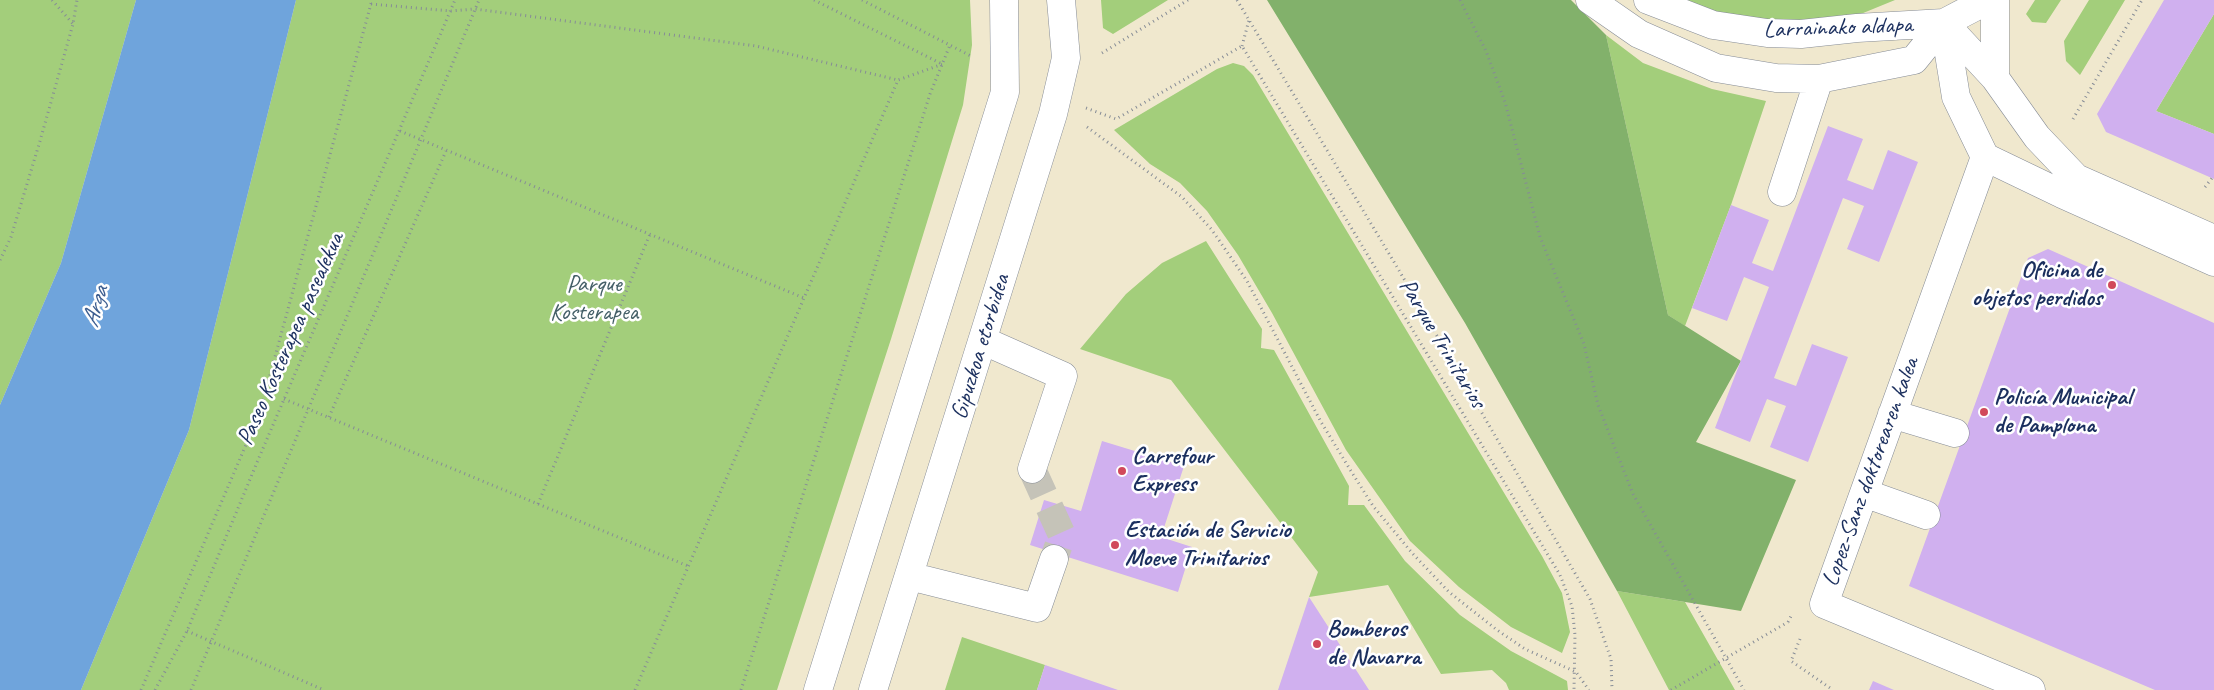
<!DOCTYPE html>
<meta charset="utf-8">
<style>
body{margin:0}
canvas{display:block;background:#f0e8ce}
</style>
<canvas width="2214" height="690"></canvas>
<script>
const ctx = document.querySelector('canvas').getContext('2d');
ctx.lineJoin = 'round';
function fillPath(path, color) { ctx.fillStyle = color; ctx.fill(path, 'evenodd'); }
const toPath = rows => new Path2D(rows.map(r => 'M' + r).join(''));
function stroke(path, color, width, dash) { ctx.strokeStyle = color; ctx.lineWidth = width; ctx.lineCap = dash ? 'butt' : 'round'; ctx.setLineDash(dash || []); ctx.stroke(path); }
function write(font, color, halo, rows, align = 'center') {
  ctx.font = font + ' Caveat,sans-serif'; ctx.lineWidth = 5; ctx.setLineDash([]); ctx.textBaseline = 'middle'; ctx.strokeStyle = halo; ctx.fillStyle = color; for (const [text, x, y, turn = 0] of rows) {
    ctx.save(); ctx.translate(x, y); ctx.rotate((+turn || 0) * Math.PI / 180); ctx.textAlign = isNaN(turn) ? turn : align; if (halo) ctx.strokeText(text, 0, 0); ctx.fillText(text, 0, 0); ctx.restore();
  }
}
fillPath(toPath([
 [0,0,136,0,61,263,0,405],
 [296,0,970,0,972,45,963,105,891,339,777,690,81,690,189,430],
 [1101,0,1168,0,1113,34,1103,28],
 [1667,0,1895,0,1851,18,1740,28],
 [2035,0,2061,0,2046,23,2032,22,2026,14],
 [2089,0,2125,0,2080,75,2066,61,2064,41],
 [2214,14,2214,134,2156,111],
 [1606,35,1643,63,1712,89,1766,101,1731,205,1685,326,1668,315],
 [1233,63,1244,66,1253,75,1542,556,1562,593,1570,632,1562,653,1511,627,1459,587,1410,541,1346,450,1272,313,1238,255,1207,211,1180,183,1150,164,1114,130,1217,69],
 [1206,241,1262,329,1261,348,1274,350,1349,486,1348,505,1364,505,1405,561,1460,615,1511,651,1567,681,1568,690,1509,690,1506,683,1492,670,1441,674,1388,585,1309,597,1318,572,1171,380,1080,349,1126,294,1162,263],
 [1617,591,1685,602,1735,690,1669,690],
 [962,637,1045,665,1037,690,945,690]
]), '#a3ce7b');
fillPath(toPath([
 [1267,0,1571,0,1606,35,1668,315,1741,361,1696,442,1796,480,1741,611,1617,591,1465,323]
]), '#82b16b');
fillPath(toPath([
 [136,0,296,0,189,430,81,690,0,690,0,405,61,263]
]), '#6fa4dc');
fillPath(toPath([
 [2164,0,2214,0,2214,14,2156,111,2214,134,2214,179,2106,132,2097,114],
 [1828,126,1863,139,1847,180,1873,190,1888,150,1918,162,1879,262,1847,249,1864,206,1843,198,1774,378,1796,386,1812,344,1848,357,1808,462,1770,447,1786,406,1767,399,1750,442,1715,428,1769,287,1744,277,1727,321,1692,308,1731,205,1769,220,1752,263,1773,271],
 [2048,249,2214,323,2214,690,2155,690,1909,586,2028,258],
 [1102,441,1184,466,1161,537,1192,547,1178,592,1030,545,1044,500,1081,511],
 [1309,597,1369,690,1278,690],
 [1045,665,1118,690,1037,690],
 [1873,681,1894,690,1869,690]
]), '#d0b0ef');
stroke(toPath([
 [1032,469,1062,535,1054,559]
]), '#c5c3b8', 28, [28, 14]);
const minor = toPath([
 [1590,0,1639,34,1716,68,1776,78,1819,79,1914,60,1944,23,1988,0],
 [1648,0,1713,25,1767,33,1801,34,1857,28,1944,23],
 [1995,0,1995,78],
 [1944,23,1956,97,1985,157,2062,194,2214,262],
 [1944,23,1995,78,2037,137,2076,178,2214,239],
 [1985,157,1824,604,2031,690],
 [1782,192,1819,79],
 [984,341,1063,376,1032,469],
 [1892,414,1955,433],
 [1864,493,1926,515],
 [909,576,1037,608,1054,559],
 [818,690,1005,92,1004,0],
 [873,690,1053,114,1066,58,1061,0]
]);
stroke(minor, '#868c96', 29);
stroke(toPath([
 [52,0,73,24],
 [814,0,942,64],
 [862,0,971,56],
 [1237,0,1397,267,1590,599,1611,659,1612,690],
 [1460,0,1486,51,1505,102,1540,237,1584,344,1598,405,1633,494,1744,690],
 [371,4,451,11,475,9,756,46,898,80],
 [1242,46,1249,20],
 [1102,53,1188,0],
 [1086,108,1116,119,1242,46,1560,575,1572,606,1575,635,1574,690],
 [2073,119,2142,0],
 [1087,127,1182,197,1212,230,1247,281,1321,422,1351,471,1373,506,1413,554,1449,592,1497,630,1525,649,1576,672,1589,690],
 [400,131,804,298],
 [2205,187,2212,178],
 [0,260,11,237,40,141,73,24,77,0],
 [284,399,688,566],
 [329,417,446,151],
 [538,504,650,234],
 [1788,622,1792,614],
 [187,631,324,690],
 [1800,639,1791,661,1833,690],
 [141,690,260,412,372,0],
 [155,690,187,631,258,460,455,0],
 [191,690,479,0],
 [635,690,898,80,943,64],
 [741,690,930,94,950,45]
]), '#868c96', 3, [1, 4]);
stroke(minor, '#fff', 28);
stroke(toPath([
 [1671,690,1788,622]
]), '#868c96', 3, [1, 4]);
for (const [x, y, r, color] of [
 [2112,285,5,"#d1495b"],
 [1984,412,5,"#d1495b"],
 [1122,471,5,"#d1495b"],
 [1115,545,5,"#d1495b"],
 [1317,644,5,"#d1495b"]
]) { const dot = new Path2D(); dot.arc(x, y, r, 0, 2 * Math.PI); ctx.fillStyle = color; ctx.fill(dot); stroke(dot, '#fff', 2); }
write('24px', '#1b2f5e', '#fff', [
 ["Larrainako aldapa",1838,28,-2],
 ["Paseo Kosterapea pasealekua",291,339,-66],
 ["Parque Trinitarios",1442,344,59],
 ["Gipuzkoa etorbidea",981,347,-73],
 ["Lopez-Sanz doktorearen kalea",1871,472,-70]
]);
write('bold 24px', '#1b2f5e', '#fff', [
 ["Oficina de",2102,271,"right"],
 ["objetos perdidos",2102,299,"right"],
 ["Policía Municipal",1994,398],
 ["de Pamplona",1994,426],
 ["Carrefour",1132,457],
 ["Express",1132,485],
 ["Estación de Servicio",1125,531],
 ["Moeve Trinitarios",1125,559],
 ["Bomberos",1327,630],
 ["de Navarra",1327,658]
], 'left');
write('24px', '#445f67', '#fff', [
 ["Parque",594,285],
 ["Kosterapea",594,313]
]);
write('italic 25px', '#3d5e90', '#fff', [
 ["Arga",96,307,-74]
]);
</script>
